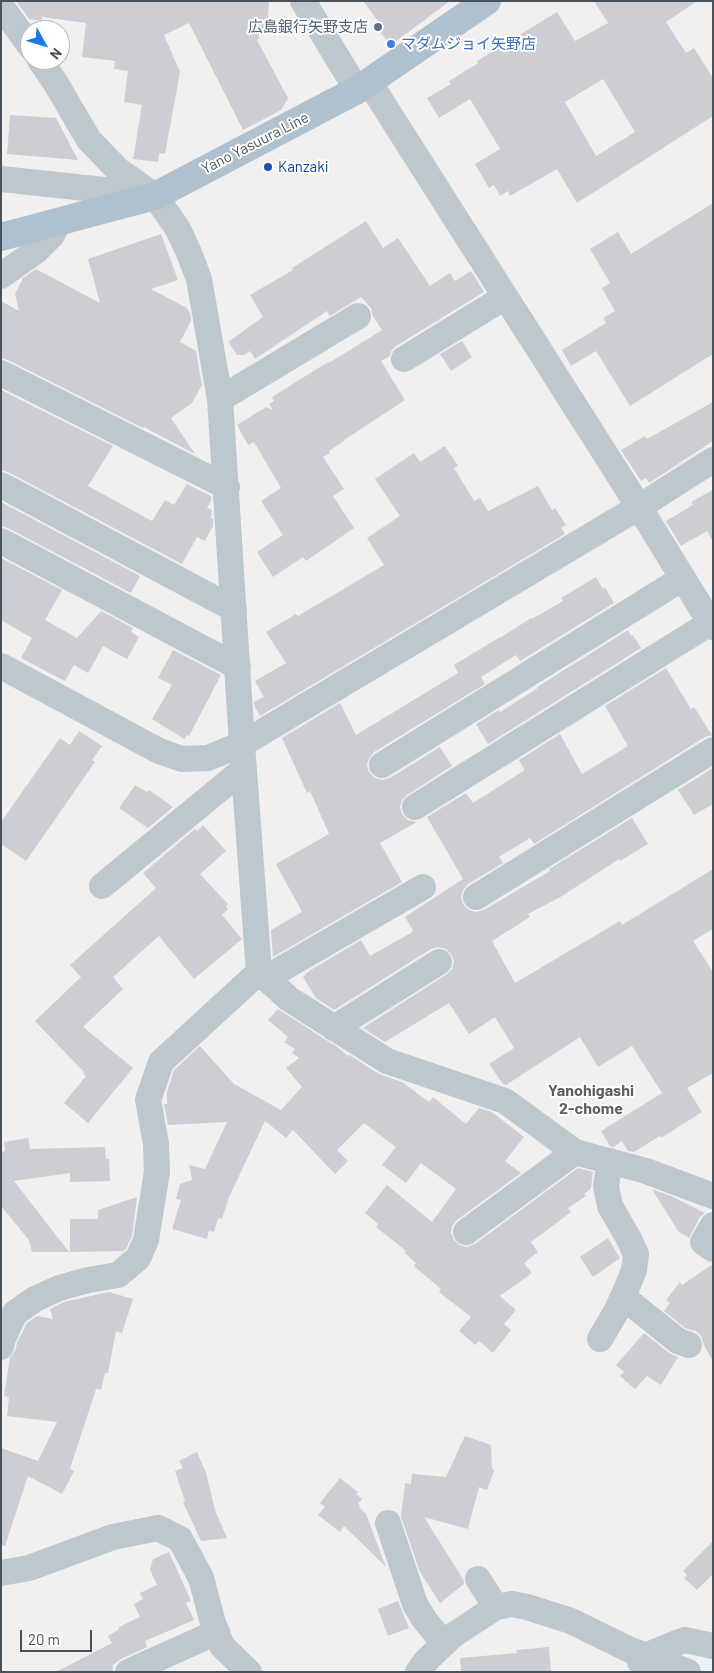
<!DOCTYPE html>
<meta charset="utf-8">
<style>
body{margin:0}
#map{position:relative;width:714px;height:1673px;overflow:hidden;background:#f2efef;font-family:Barlow,sans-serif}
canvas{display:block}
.frame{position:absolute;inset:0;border:2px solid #47535c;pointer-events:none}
.north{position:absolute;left:20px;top:20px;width:50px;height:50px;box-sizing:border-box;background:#fff;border:1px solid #b5babe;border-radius:50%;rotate:129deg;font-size:14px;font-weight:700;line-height:20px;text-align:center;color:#47535c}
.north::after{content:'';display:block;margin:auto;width:18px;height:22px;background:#1b79df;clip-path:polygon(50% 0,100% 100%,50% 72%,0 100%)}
.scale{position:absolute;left:20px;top:1630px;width:72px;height:22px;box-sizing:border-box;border:2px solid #47535c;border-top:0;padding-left:6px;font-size:15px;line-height:18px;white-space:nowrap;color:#47535c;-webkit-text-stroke:4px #fff;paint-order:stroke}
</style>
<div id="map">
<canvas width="714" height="1673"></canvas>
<div class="frame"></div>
<div class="north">N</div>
<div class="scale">20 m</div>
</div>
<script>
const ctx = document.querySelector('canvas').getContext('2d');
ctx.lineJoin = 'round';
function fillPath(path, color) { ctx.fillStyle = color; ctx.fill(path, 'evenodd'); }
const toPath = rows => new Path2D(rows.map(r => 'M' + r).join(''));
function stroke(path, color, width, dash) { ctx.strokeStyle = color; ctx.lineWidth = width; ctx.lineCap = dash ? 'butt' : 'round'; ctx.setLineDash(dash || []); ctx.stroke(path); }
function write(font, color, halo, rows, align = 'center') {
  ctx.font = font + ' Barlow,"Noto Sans JP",sans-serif'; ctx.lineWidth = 4; ctx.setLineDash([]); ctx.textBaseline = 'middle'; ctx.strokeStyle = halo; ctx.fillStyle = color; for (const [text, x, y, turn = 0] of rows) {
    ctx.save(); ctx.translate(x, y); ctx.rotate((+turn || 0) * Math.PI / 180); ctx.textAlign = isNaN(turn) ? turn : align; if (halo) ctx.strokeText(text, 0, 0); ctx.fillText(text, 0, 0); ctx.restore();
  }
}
fillPath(toPath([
 [16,1,269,1,267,30,258,35,260,38,257,40,288,98,281,110,243,130,189,23,164,35,180,72,165,154,159,153,158,162,133,159,142,105,124,102,128,71,114,69,115,61,82,57,86,23,42,17,42,21,29,19],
 [363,1,450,1,391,45,374,25,378,21],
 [594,1,697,1,666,22,686,53,694,48,713,78,713,116,577,203,557,169,510,196,508,191,500,196,494,185,489,188,475,164,500,149,470,99,439,118,427,98,451,84,449,81,478,63,477,61,557,12,575,41,608,23],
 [603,79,635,132,596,156,565,102],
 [10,115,56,118,78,160,7,154],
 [713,203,713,354,630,406,596,351,571,366,562,350,606,323,603,318,615,311,602,288,610,283,590,249,618,232,631,254],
 [366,221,383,248,398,238,430,286,450,273,455,281,471,271,484,292,396,346,391,351,390,356,381,361,405,400,344,440,344,441,329,451,330,453,323,457,344,489,333,496,354,528,306,561,303,557,273,577,257,552,283,535,261,501,281,488,254,442,248,445,237,425,266,407,273,410,269,404,274,401,272,397,328,362,329,363,382,330,373,316,371,308,361,297,330,316,327,311,255,359,250,351,244,355,237,355,228,342,263,317,250,295,293,270,292,268],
 [161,234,178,280,151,289,187,308,190,313,191,321,180,342,196,351,202,385,192,403,171,418,195,454,144,427,143,428,8,360,1,358,1,301,19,311,15,294,23,278,36,269,100,303,88,259],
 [462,341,472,357,451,371,440,354],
 [1,390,113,446,88,486,152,521,165,500,174,505,187,484,211,496,211,501,207,508,212,510,211,518,213,519,213,526,205,541,197,537,182,564,8,472,1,470],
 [713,402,713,441,649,483,646,478,641,481,621,450,645,436,647,439],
 [445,446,458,466,454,468,474,501,480,498,488,511,538,486,552,510,555,508,566,525,561,528,565,534,260,716,255,707,254,702,264,697,255,681,286,663,266,632,296,614,298,616,384,565,367,538,400,516,375,479,414,453,420,462],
 [713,490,713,542,707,531,681,546,666,521,693,505,691,502],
 [1,502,140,576,131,593,8,528,1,526],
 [1,558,62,590,45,620,77,638,101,611,133,628,131,632,139,637,127,659,103,646,88,673,74,665,65,681,21,658,32,638,1,620],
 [596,577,603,589,605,587,614,603,520,661,516,655,481,677,485,684,374,752,369,758,367,765,369,772,375,778,382,780,390,778,440,747,452,766,407,795,402,800,400,807,402,814,408,820,417,822,380,843,402,882,273,957,271,930,302,912,276,864,329,834,310,791,307,793,282,738,340,703,356,735,458,673,454,665,500,637,500,638,531,618,532,619,563,601,561,598],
 [628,630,631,636,633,635,641,648,488,744,476,724,499,710,500,712,538,688,537,687],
 [173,650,221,675,189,736,187,735,184,739,152,719,172,685,158,678],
 [666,668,691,709,694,707,712,735,705,737,534,844,530,838,499,857,503,863,468,884,463,890,461,897,463,904,469,910,476,912,484,910,550,871,549,869,632,818,648,844,620,861,619,859,562,896,528,914,530,917,492,941,515,983,620,921,622,925,713,869,713,929,693,941,713,972,713,1073,687,1088,702,1112,661,1138,660,1136,634,1152,628,1151,622,1141,613,1147,610,1146,601,1131,662,1093,632,1046,598,1067,580,1037,506,1085,503,1084,489,1064,514,1048,495,1017,469,1034,449,1003,385,1042,363,1028,447,974,452,969,454,961,451,954,446,949,438,947,431,949,334,1010,316,998,303,977,309,971,361,940,370,956,411,933,413,930,405,917,463,879,427,817,466,793,473,803,525,770,519,760,560,734,582,774,628,746,605,706],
 [79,731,102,746,92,760,95,762,26,861,1,844,1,822,60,738,70,745],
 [713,768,713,804,694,815,678,790],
 [135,785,147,792,149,790,173,807,148,828,119,808],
 [203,825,226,851,200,874,228,904,226,906,228,909,222,915,242,939,194,979,159,936,113,977,123,989,83,1027,133,1068,88,1123,64,1103,86,1076,83,1074,84,1072,35,1021,81,977,70,965,156,888,143,873,195,829,197,831],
 [278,1009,337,1047,350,1058,348,1054,379,1074,402,1082,429,1102,433,1097,466,1124,479,1108,492,1112,524,1137,505,1161,521,1173,457,1220,452,1226,451,1233,454,1240,460,1245,467,1247,475,1244,578,1168,593,1172,591,1188,584,1194,586,1196,568,1208,571,1212,531,1242,538,1252,524,1263,532,1273,500,1296,516,1310,504,1324,511,1330,493,1353,479,1341,475,1345,459,1331,471,1317,439,1292,441,1289,414,1266,416,1263,404,1252,406,1251,376,1227,378,1224,365,1213,387,1185,432,1222,456,1189,421,1163,406,1183,382,1165,396,1147,364,1123,337,1150,348,1161,335,1174,293,1130,286,1138,265,1121,229,1197,222,1219,218,1218,214,1232,209,1230,207,1239,172,1229,181,1200,176,1199,180,1184,192,1180,189,1165,205,1169,227,1122,168,1125,164,1104,167,1104,167,1092,174,1070,200,1046,234,1084,281,1110,302,1087,286,1068,299,1058,292,1053,295,1049,284,1042,288,1037,268,1020],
 [28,1138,30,1149,105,1147,106,1159,109,1159,110,1181,70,1182,70,1173,14,1181,69,1252,32,1252,29,1240,1,1206,1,1152,5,1151,4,1142],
 [652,1189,673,1197,705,1213,700,1217,689,1238,678,1231],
 [137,1197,132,1236,126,1249,123,1251,70,1252,70,1219,98,1219,98,1210],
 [608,1238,620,1258,593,1277,580,1257],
 [713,1264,713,1362,704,1345,701,1336,695,1330,694,1331,685,1328,664,1311,670,1303,666,1300,680,1282,682,1285],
 [109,1292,133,1299,122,1333,116,1331,108,1373,105,1373,101,1390,96,1389,70,1469,74,1471,62,1494,28,1476,5,1546,1,1545,1,1448,38,1461,57,1422,7,1416,9,1397,4,1396,10,1358,15,1351,17,1343,27,1323,37,1316,53,1319,50,1309,64,1302],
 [644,1333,669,1353,678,1357,661,1385,647,1376,635,1389,620,1376,624,1372,616,1365],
 [465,1436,491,1445,492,1468,494,1471,487,1490,479,1487,468,1529,424,1517,463,1579,464,1584,440,1603,420,1572,401,1517,405,1483,411,1484,412,1474,446,1477],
 [197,1452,206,1473,215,1510,227,1538,201,1541,183,1502,185,1501,175,1471,183,1468,179,1461],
 [340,1478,358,1492,356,1494,362,1499,358,1504,360,1505,359,1507,366,1514,386,1567,344,1526,340,1532,318,1515,325,1507,320,1503],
 [713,1541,713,1574,697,1590,684,1578,687,1575,683,1571],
 [169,1552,191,1601,186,1603,194,1620,145,1641,147,1647,121,1659,113,1665,113,1672,56,1672,112,1643,108,1636,119,1629,119,1627,140,1617,134,1604,143,1599,140,1593,157,1585,150,1570,153,1559],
 [398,1601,409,1628,388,1636,378,1609],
 [549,1647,551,1672,461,1672,460,1658,517,1653,516,1650]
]), '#ccced4');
stroke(toPath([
 [303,1,357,90],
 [1,6,30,46],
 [40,60,55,82,89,140,118,170,155,196,178,229,189,253,199,279,220,399,242,744,259,972,289,999,387,1061,505,1101,575,1152,646,1171,713,1196],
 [369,82,639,507,713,627],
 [1,179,151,195],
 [1,276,36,251,52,235,58,223],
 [404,359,505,297],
 [1,373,227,487],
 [220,399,358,316],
 [1,485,234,609],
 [1,541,238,667],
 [1,666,159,751,182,759,208,758,242,744,639,507,713,460],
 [382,765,683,578],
 [415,807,710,623],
 [102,886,244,769],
 [476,897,713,750],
 [266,978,423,887],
 [334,1028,439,962],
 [713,1225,703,1242,713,1249],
 [466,1232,575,1152],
 [623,1297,678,1341,689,1345],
 [600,1339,616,1312,626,1290,634,1270,636,1254,629,1239,610,1206,606,1186,610,1161],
 [1,1347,3,1338,15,1313,35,1299,59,1288,88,1280,118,1275,138,1258,146,1240,157,1172,156,1144,148,1100,161,1062,259,972],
 [388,1523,415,1604,424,1619,444,1644],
 [1,1573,29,1568,113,1537,158,1528,180,1539,201,1578,213,1623,222,1646,249,1672],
 [478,1579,496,1607],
 [640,1662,645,1656,679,1642,685,1640,713,1646],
 [128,1672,217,1632],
 [418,1672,425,1662,452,1636,496,1607,512,1604,527,1607,571,1621,628,1649,688,1672]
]), '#bdc7ce', 26);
stroke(toPath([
 [1,237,155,196,357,90,487,1]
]), '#afc0ce', 28);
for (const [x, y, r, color] of [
 [378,27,5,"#5c6f8a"],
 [391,44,5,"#3f7fe0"],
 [268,167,5,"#1a4fb4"]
]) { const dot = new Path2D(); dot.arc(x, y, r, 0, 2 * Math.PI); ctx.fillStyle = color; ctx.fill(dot); stroke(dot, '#fff', 2); }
write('15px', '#4e5e75', '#fff', [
 ["広島銀行矢野支店",368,27]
], 'right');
write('15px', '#366cbe', '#fff', [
 ["マダムジョイ矢野店",401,44]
], 'left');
write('15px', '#47535c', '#fff', [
 ["Yano Yasuura Line",255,143,-27]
]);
write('15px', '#164399', '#fff', [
 ["Kanzaki",278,167]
], 'left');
write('bold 16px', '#5c6064', '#fff', [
 ["Yanohigashi",591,1091],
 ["2-chome",591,1109]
]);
</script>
